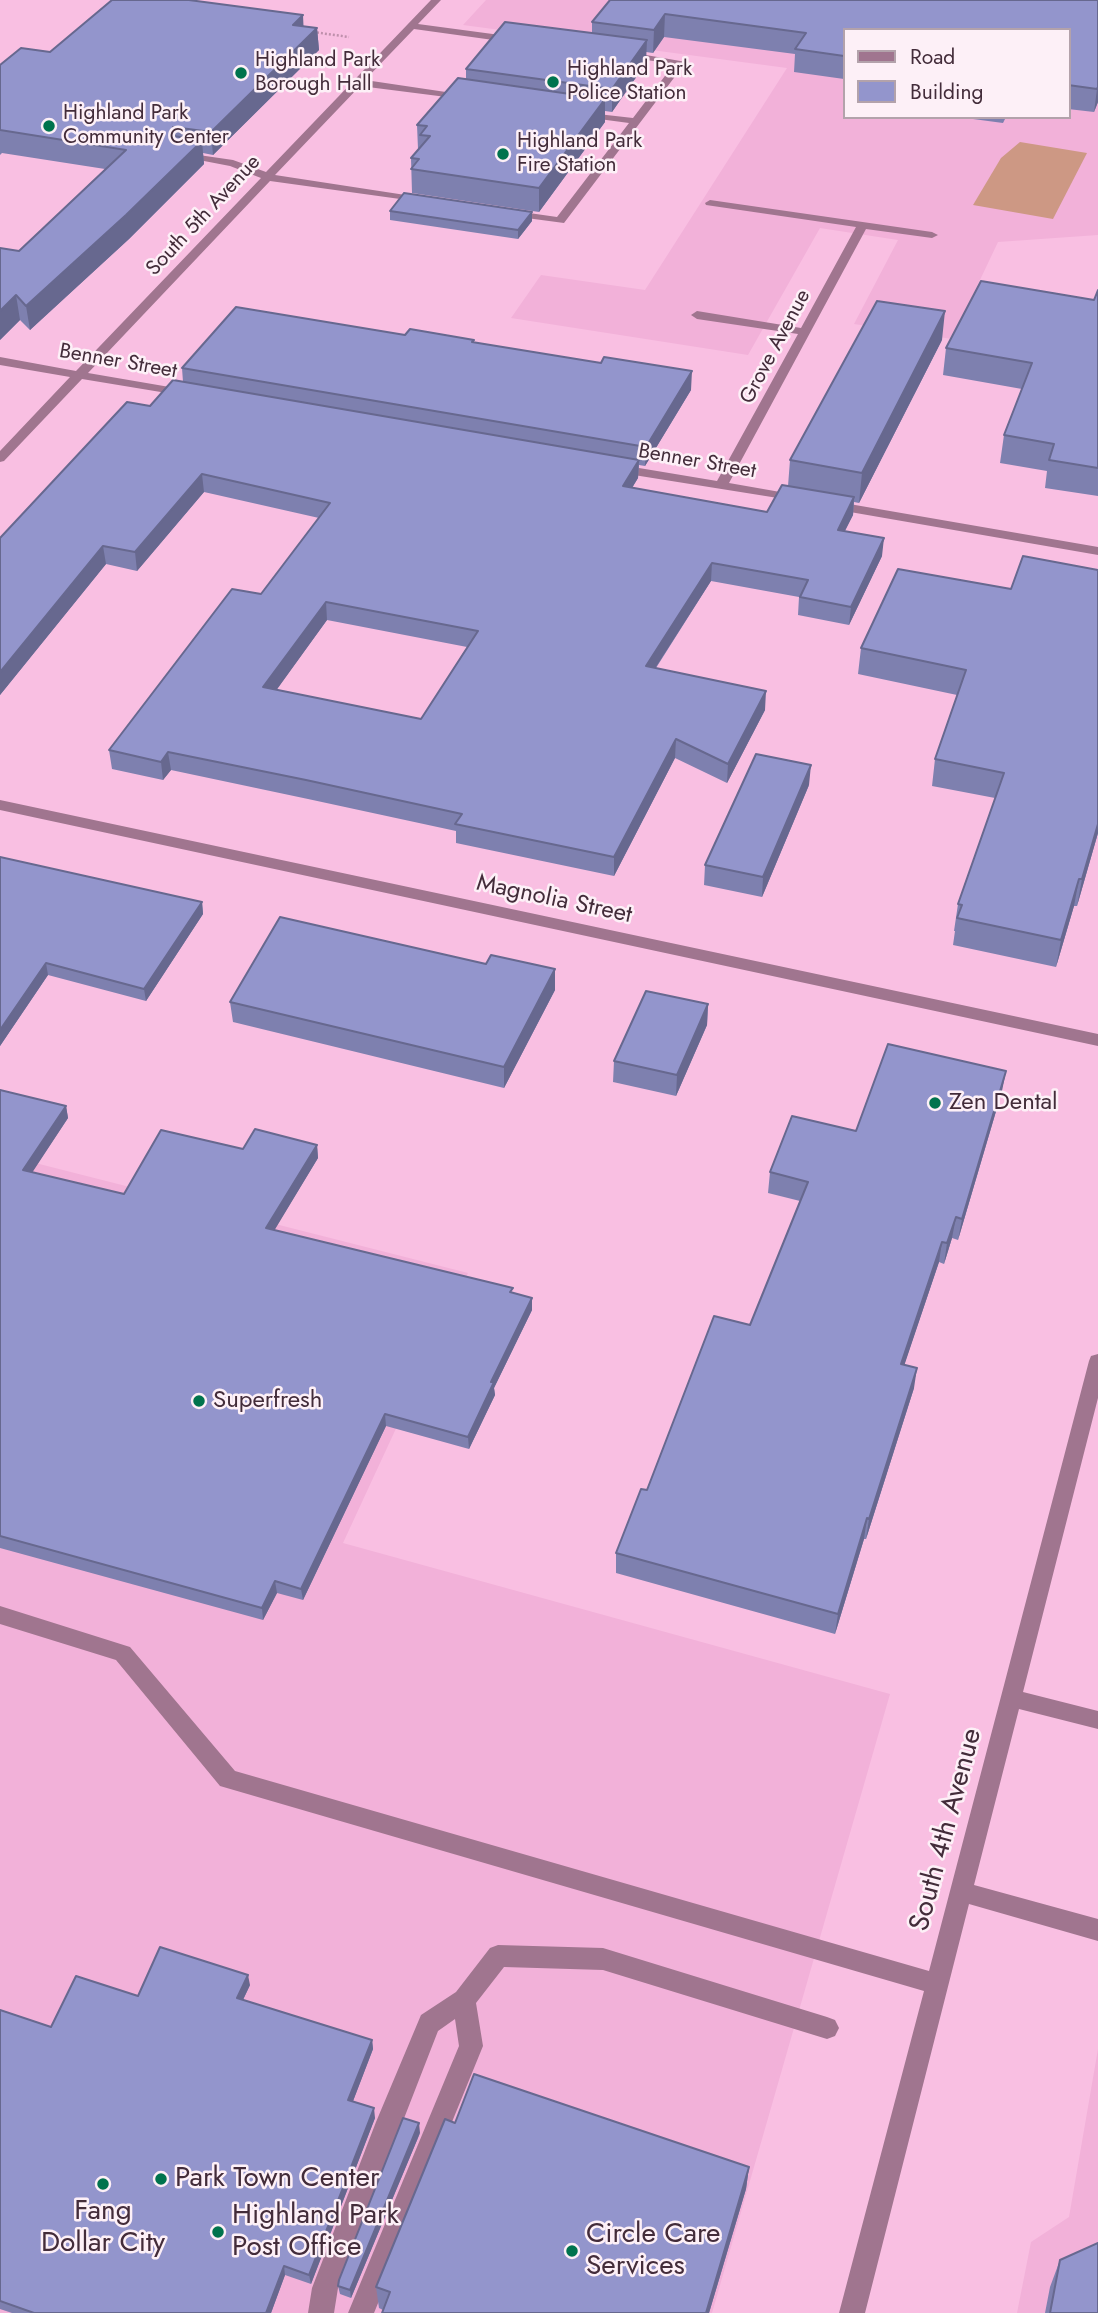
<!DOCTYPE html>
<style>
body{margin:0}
#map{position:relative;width:1098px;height:2313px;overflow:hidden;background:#f9bfe2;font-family:Jost,sans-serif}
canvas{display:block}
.legend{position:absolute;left:843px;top:28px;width:228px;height:91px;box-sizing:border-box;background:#fdf0f7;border:2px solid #b3a2ab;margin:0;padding:9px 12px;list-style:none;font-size:21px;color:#432c3a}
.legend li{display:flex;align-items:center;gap:14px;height:35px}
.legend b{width:35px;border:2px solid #b3a2ab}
</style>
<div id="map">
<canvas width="1098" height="2313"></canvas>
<ul class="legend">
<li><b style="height:9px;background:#a0758f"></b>Road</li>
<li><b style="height:19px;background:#9395cc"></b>Building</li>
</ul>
</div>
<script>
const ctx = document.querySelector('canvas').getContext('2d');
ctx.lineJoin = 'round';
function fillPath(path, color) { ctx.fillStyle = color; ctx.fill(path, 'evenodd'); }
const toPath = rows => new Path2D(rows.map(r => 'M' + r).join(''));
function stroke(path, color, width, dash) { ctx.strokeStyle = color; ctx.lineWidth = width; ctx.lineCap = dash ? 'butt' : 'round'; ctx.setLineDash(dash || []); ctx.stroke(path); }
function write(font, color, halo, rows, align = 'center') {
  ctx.font = font + ' Jost,sans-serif'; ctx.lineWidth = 5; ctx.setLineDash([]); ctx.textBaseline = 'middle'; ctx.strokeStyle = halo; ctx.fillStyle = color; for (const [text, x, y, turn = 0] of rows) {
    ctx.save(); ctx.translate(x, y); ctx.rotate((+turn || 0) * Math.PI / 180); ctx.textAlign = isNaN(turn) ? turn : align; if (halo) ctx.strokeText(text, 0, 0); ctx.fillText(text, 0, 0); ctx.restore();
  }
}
fillPath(toPath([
 [486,0,1098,0,1098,235,998,242,952,339,854,324,898,240,820,228,748,355,511,318,541,275,645,290,787,68,463,25],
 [844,30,1068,30,1068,117,844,117],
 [0,1154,468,1273,343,1543,890,1694,712,2313,0,2313],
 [1098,2049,1098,2313,1017,2313,1031,2242,1069,2217]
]), '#f2b1d9');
fillPath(toPath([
 [1020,142,1087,153,1053,219,973,205,1001,158]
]), '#cd9884');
stroke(toPath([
 [313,32,349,37]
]), '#bf90ac', 2.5, [2, 2]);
fillPath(toPath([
 [431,0,441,0,418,24,515,37,520,40,515,43,414,29,365,80,466,95,470,96,470,100,360,86,275,175,425,198,430,201,429,203,270,181,88,373,187,390,193,394,191,397,82,379,4,461,0,462,0,451,70,377,0,365,0,357,76,371,261,178,230,166,178,156,178,152,233,160,266,172,431,0],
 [623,51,686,62,564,223,504,215,502,213,508,210,557,217,629,123,584,117,580,116,580,112,633,118,674,64,619,56,618,54,623,51],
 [710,200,932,232,938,235,932,238,866,229,729,483,803,496,803,502,615,472,609,468,615,464,717,481,798,334,697,319,691,315,697,311,801,328,856,227,706,205,705,203,710,200],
 [832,501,1098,547,1098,555,827,508,827,502,832,501],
 [0,800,1098,1034,1098,1046,0,810,0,800],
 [1098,1354,1098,1398,1023,1692,1098,1711,1098,1729,1019,1709,974,1885,1098,1919,1098,1941,969,1904,865,2313,839,2313,924,1991,220,1786,116,1660,0,1624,0,1606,130,1647,235,1771,929,1971,1089,1361,1091,1356,1098,1354],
 [498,1945,603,1948,827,2017,835,2020,839,2028,835,2036,827,2039,603,1970,504,1967,476,2003,483,2046,374,2313,348,2313,459,2046,455,2019,438,2031,338,2288,334,2313,308,2313,312,2288,376,2122,421,2015,456,1992,490,1948,498,1945]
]), '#a0758f');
fillPath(toPath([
 [610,0,1098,0,1098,102,1094,112,1068,109,1068,30,844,30,844,79,794,72,795,54,664,37,653,53,646,52,646,63,612,112,605,111,605,122,539,212,412,193,411,158,419,149,418,149,417,125,466,80,466,69,592,33,592,22],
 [303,15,303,26,317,28,319,50,213,155,203,153,204,164,129,239,30,330,20,320,0,340,19,251,105,169,2,153,0,155,0,65,50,52],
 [958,117,1006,117,1003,123],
 [390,211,532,221,518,239,390,220],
 [1098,290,1098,496,1045,488,1047,471,1000,463,1004,435,1022,389,943,375,946,348,1094,300],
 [405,335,474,343,691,390,645,466,639,465,638,478,632,488,767,512,788,486,790,460,942,340,859,503,854,502,853,515,845,531,882,556,849,625,798,615,799,597,711,581,656,668,765,710,727,783,675,758,614,876,456,843,456,831,308,799,171,770,163,780,112,769,109,750,261,594,319,518,204,492,137,571,106,564,0,695,0,538,150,406,183,382,182,368],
 [327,620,467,647,421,719,276,690],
 [1098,570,1098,833,1077,906,1074,906,1056,967,953,945,955,931,954,931,958,904,995,798,932,786,935,759,957,695,858,674,861,648,1011,589],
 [809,785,762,897,704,885,705,865],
 [0,857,202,902,203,914,146,1001,48,975,0,1046],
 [486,964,555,969,555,990,504,1088,233,1022,230,1002],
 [708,1004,707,1025,676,1096,613,1082,614,1061],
 [0,1090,66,1106,68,1118,32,1172,124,1194,243,1149,317,1145,318,1158,274,1230,513,1293,532,1310,494,1388,495,1395,469,1449,386,1426,303,1600,277,1593,263,1620,0,1548],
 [1002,1091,958,1240,952,1238,944,1264,939,1262,904,1365,914,1388,866,1539,864,1539,835,1634,616,1573,616,1553,647,1490,750,1325,800,1201,768,1193,770,1172,856,1131],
 [250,1985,243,2000,372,2040,373,2049,353,2101,375,2118,311,2284,285,2275,271,2313,12,2313,0,2309,0,2010,51,2027,138,1996],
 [455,2123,749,2167,746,2189,709,2313,382,2313,383,2310,379,2308,376,2287],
 [420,2133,351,2298,340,2294,338,2286],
 [1060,2260,1098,2313,1045,2313,1050,2287]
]), '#7e80af');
fillPath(toPath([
 [665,14,664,37,653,53,654,30],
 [303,15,304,37,293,25],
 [317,28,319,50,213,155,211,132],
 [647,40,646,63,612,112,612,89],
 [1098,87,1098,102,1094,112,1097,89],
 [605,99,605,122,539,212,539,188],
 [202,141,204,164,129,239,30,330,26,306],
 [532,212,532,221,518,239,518,230],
 [16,295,20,320,0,340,0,311],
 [945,311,942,340,859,503,862,473],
 [692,371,691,390,645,466,646,447],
 [639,460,638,478,622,504,623,486],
 [202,474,204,492,137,571,135,552],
 [854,497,853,515,836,548,838,530],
 [884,538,882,556,849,625,851,607],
 [103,546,106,564,0,695,0,672],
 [712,563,711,581,645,684,646,666],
 [326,602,327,620,265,706,263,687],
 [766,691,765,710,727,783,728,764],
 [676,739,675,758,614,876,614,857],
 [168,752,171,770,163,780,161,762],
 [811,765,809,785,762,897,763,877],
 [1098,824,1098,833,1077,906,1082,879],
 [1079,879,1074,906,1056,967,1061,940],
 [202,902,203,914,146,1001,144,989],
 [46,963,48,975,0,1046,0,1030],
 [555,969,555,990,504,1088,504,1067],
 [708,1004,707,1025,676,1096,677,1075],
 [1006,1071,1002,1091,958,1240,962,1219],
 [66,1106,68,1118,26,1182,23,1170],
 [317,1145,318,1158,268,1241,266,1228],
 [956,1217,952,1238,944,1264,947,1243],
 [942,1242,939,1262,898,1384,901,1364],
 [532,1298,532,1310,494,1388,495,1395,469,1449,468,1437,491,1382],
 [917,1368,914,1388,866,1539,869,1519],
 [385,1414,386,1426,303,1600,301,1589],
 [867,1518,864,1539,835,1634,838,1614],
 [275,1581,277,1593,263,1620,262,1608],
 [248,1975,250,1985,239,2008,237,1998],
 [372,2040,373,2049,350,2109,348,2100],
 [374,2108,375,2118,311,2284,309,2275],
 [419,2123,420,2133,351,2298,350,2290],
 [749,2167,746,2189,709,2313,706,2313],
 [284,2266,285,2275,271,2313,266,2313]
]), '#67688f');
const building = toPath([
 [112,0,189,0,303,15,293,25,317,28,211,132,173,127,174,136,202,141,126,215,26,306,16,295,0,311,0,248,19,251,126,150,0,130,0,65,21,48,50,52,112,0],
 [610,0,1098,0,1098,87,1097,89,1068,85,1068,30,844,30,844,56,795,49,806,33,665,14,654,30,592,22,610,0],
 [505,22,647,40,612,89,466,69,505,22],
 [458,78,605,99,539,188,411,169,419,159,411,158,430,136,420,135,427,126,417,125,458,78],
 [404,193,532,212,518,230,390,211,404,193],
 [981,281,1094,300,1098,290,1098,468,1049,460,1054,444,1004,435,1032,363,946,348,981,281],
 [877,301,945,311,862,473,790,460,877,301],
 [236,307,405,335,410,329,474,340,472,342,601,363,604,357,692,371,646,447,182,368,236,307],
 [173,380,639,460,623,486,767,512,782,485,854,497,838,530,884,538,851,607,800,597,808,580,712,563,646,666,766,691,728,764,676,739,614,857,455,824,462,814,306,780,168,752,161,762,109,750,232,589,261,594,330,503,202,474,135,552,103,546,0,672,0,538,127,402,150,406,173,380],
 [326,602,478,631,421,719,263,687,326,602],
 [1023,556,1098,570,1098,824,1082,879,1079,879,1061,940,957,918,962,905,958,904,1004,773,935,759,966,670,861,648,898,569,1011,589,1023,556],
 [756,754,811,765,763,877,705,865,756,754],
 [0,857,202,902,144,989,46,963,0,1030,0,857],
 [280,917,486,964,491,955,555,969,504,1067,230,1002,280,917],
 [646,991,708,1004,677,1075,614,1061,646,991],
 [888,1044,1006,1071,962,1219,956,1217,947,1243,942,1242,901,1364,917,1368,869,1519,867,1518,838,1614,616,1553,641,1489,647,1490,714,1316,750,1325,808,1182,770,1172,792,1116,856,1131,888,1044],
 [0,1090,66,1106,23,1170,124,1194,161,1130,243,1149,255,1129,317,1145,266,1228,513,1288,510,1292,532,1298,491,1382,494,1382,468,1437,385,1414,301,1589,275,1581,262,1608,0,1536,0,1090],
 [160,1947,248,1975,237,1998,372,2040,348,2100,374,2108,309,2275,284,2266,266,2313,34,2313,0,2301,0,2010,51,2027,76,1976,138,1996,160,1947],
 [474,2074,749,2167,706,2313,382,2313,390,2292,376,2287,445,2119,455,2123,474,2074],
 [403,2118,419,2123,350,2290,338,2286,339,2280,403,2118],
 [1098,2243,1098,2313,1050,2313,1060,2260,1098,2243]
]);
fillPath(building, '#9395cc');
stroke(building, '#67688f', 2);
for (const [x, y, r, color] of [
 [241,73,7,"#00734d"],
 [553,82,7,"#00734d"],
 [49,126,7,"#00734d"],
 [503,154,7,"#00734d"],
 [935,1103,7,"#00734d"],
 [199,1401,7,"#00734d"],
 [161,2179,7,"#00734d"],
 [103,2184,7,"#00734d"],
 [218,2232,7,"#00734d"],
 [572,2251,7,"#00734d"]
]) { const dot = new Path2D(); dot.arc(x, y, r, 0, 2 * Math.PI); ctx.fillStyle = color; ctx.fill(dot); stroke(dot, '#fdf0f7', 2.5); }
write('21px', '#432c3a', '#fdf0f7', [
 ["Highland Park",255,61],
 ["Borough Hall",255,85],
 ["Highland Park",567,70],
 ["Police Station",567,94],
 ["Highland Park",63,114],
 ["Community Center",63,138],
 ["Highland Park",517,142],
 ["Fire Station",517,166]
], 'left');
write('21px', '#432c3a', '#fdf0f7', [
 ["South 5th Avenue",204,216,-47],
 ["Grove Avenue",776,347,-62],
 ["Benner Street",118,362,10],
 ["Benner Street",697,462,10]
]);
write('24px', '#432c3a', '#fdf0f7', [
 ["Magnolia Street",554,900,12]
]);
write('24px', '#432c3a', '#fdf0f7', [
 ["Zen Dental",949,1103],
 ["Superfresh",213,1401]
], 'left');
write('28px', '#432c3a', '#fdf0f7', [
 ["South 4th Avenue",947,1830,-75]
]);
write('28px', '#432c3a', '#fdf0f7', [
 ["Park Town Center",175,2179],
 ["Fang",103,2212,"center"],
 ["Dollar City",103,2244,"center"],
 ["Highland Park",232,2216],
 ["Post Office",232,2248],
 ["Circle Care",586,2235],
 ["Services",586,2267]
], 'left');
</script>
